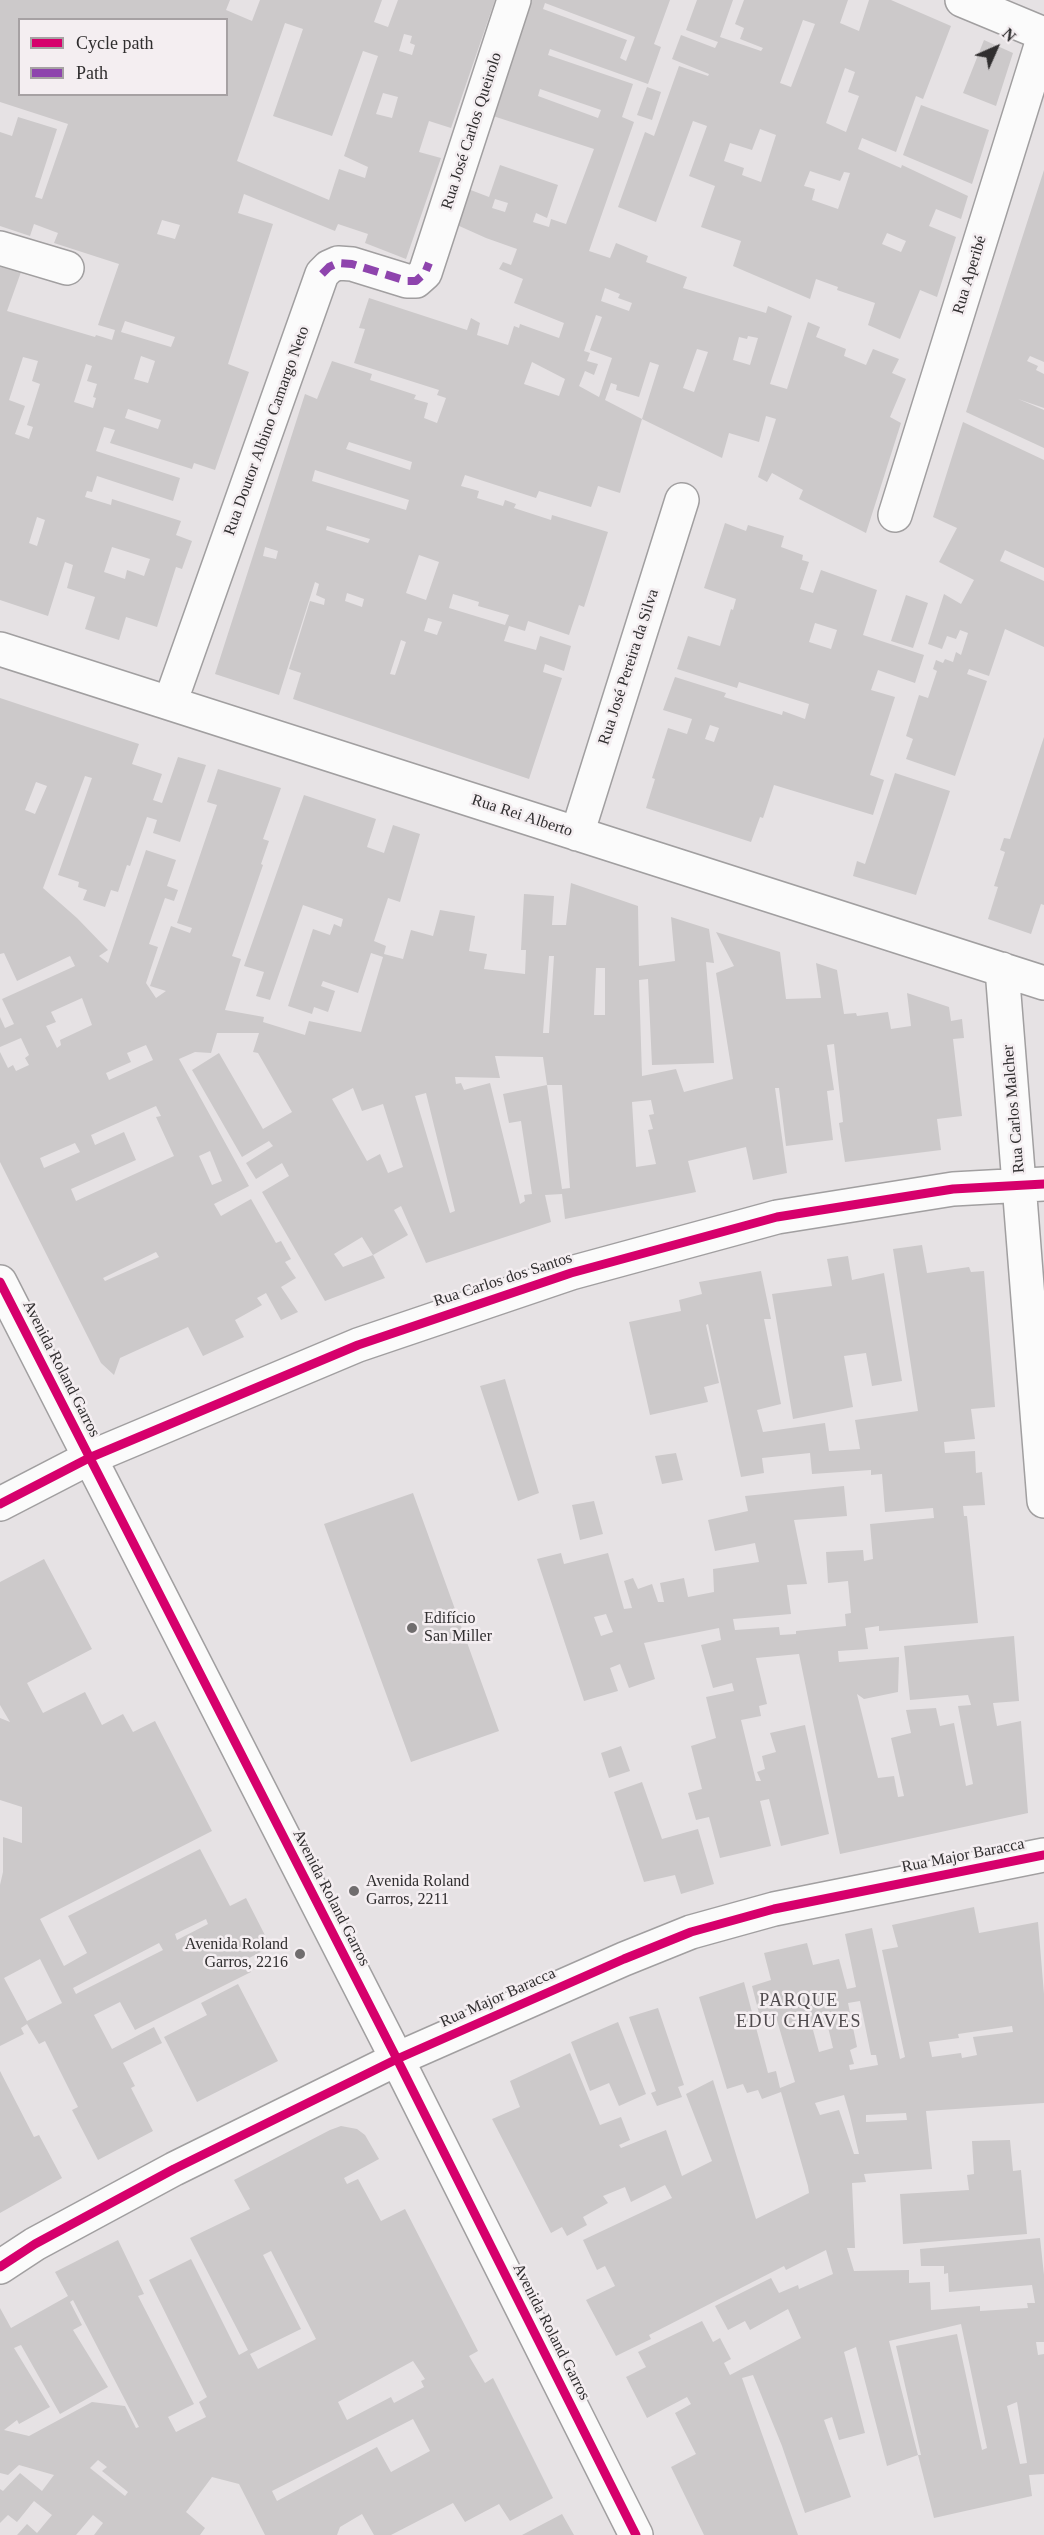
<!DOCTYPE html>
<meta charset="utf-8">
<style>
body{margin:0}
#map{position:relative;width:1044px;height:2535px;overflow:hidden;background:#e6e2e4;font-family:"Times New Roman",serif}
canvas{display:block}
.legend{position:absolute;left:18px;top:18px;width:210px;height:78px;box-sizing:border-box;background:#f4eef1;border:2px solid #a6a1a3;margin:0;padding:8px 10px;list-style:none;font-size:18px;color:#302e2f}
.legend li{display:flex;align-items:center;gap:12px;height:30px}
.legend b{width:30px;border:2px solid #a6a1a3}
.north{position:absolute;left:966px;top:18px;width:60px;height:60px;-webkit-text-stroke:4px #f4eef1;paint-order:stroke;rotate:45deg;font-size:16px;font-weight:700;line-height:24px;text-align:center;color:#302e2f}
.north::after{content:'';display:block;margin:auto;width:21px;height:27px;background:#302e2f;clip-path:polygon(50% 0,100% 100%,50% 72%,0 100%)}
</style>
<div id="map">
<canvas width="1044" height="2535"></canvas>
<ul class="legend">
<li><b style="height:8px;background:#d6006c"></b>Cycle path</li>
<li><b style="height:8px;background:#8e44ad"></b>Path</li>
</ul>
<div class="north">N</div>
</div>
<script>
const ctx = document.querySelector('canvas').getContext('2d');
ctx.lineJoin = 'round';
function fillPath(path, color) { ctx.fillStyle = color; ctx.fill(path, 'evenodd'); }
const toPath = rows => new Path2D(rows.map(r => 'M' + r).join(''));
function stroke(path, color, width, dash) { ctx.strokeStyle = color; ctx.lineWidth = width; ctx.lineCap = dash ? 'butt' : 'round'; ctx.setLineDash(dash || []); ctx.stroke(path); }
function write(font, color, halo, rows, align = 'center') {
  ctx.font = font + ' "Times New Roman",serif'; ctx.lineWidth = 5; ctx.setLineDash([]); ctx.textBaseline = 'middle'; ctx.strokeStyle = halo; ctx.fillStyle = color; for (const [text, x, y, turn = 0] of rows) {
    ctx.save(); ctx.translate(x, y); ctx.rotate((+turn || 0) * Math.PI / 180); ctx.textAlign = isNaN(turn) ? turn : align; if (halo) ctx.strokeText(text, 0, 0); ctx.fillText(text, 0, 0); ctx.restore();
  }
}
fillPath(toPath([
 [0,0,230,0,226,10,252,21,260,0,382,0,374,22,388,27,398,0,495,0,451,128,429,121,419,152,441,158,406,259,365,243,368,234,338,224,335,231,244,194,238,213,273,224,228,364,249,372,215,470,194,463,192,469,110,443,115,430,104,427,96,451,180,478,173,501,97,476,92,492,87,491,85,497,111,505,112,499,181,521,176,535,192,541,182,569,176,567,157,627,126,617,119,640,85,629,95,597,67,588,73,565,65,562,48,616,0,600,0,266,21,272,7,311,95,337,96,335,112,340,115,330,98,325,119,264,54,243,58,233,34,224,30,236,0,226,0,132,12,136,18,117,57,129,35,197,42,199,68,124,0,102],
 [20,20,226,20,226,94,20,94],
 [285,23,303,29,273,116,332,136,363,51,378,56,344,156,368,167,365,178,339,169,329,200,237,161],
 [404,34,412,36,410,43,415,45,412,55,399,51],
 [383,93,398,97,392,118,376,114],
 [162,220,180,225,175,239,157,234],
 [125,321,175,337,171,347,121,332],
 [141,356,155,361,148,383,134,379],
 [23,357,38,361,32,381,40,384,27,425,33,427,29,439,15,434,25,406,9,400],
 [86,364,92,366,87,381,97,384,93,397,96,398,93,408,74,402],
 [128,409,161,420,158,429,125,418],
 [37,517,45,520,37,546,29,543],
 [112,547,150,559,144,576,127,570,125,579,104,572],
 [532,0,670,0,654,44,661,47,648,84,550,49,548,55,633,84,622,117,634,122,589,251,610,258,616,243,648,256,646,262,687,277,683,288,766,313,768,306,792,316,770,384,787,389,808,322,820,327,816,337,846,349,844,356,866,365,873,349,899,359,892,373,906,379,890,417,901,423,866,533,799,499,803,490,772,473,767,482,758,477,776,419,766,416,759,442,729,433,722,458,642,419,659,365,650,362,639,397,616,390,617,385,611,383,605,400,642,419,620,493,598,486,591,507,539,491,536,498,465,475,461,486,479,491,477,498,503,506,505,500,516,504,514,508,551,520,552,515,608,532,584,607,579,605,569,635,528,621,525,631,509,626,504,641,536,650,540,636,571,646,564,671,545,664,543,672,562,678,529,779,293,699,301,673,289,669,310,601,324,605,325,599,316,595,319,584,315,582,279,695,215,674,305,394,317,399,332,361,372,374,370,380,416,395,414,399,428,403,424,418,437,423,446,398,437,395,439,390,354,363,365,329,359,328,369,298,467,330,471,318,480,323,477,335,508,345,514,326,519,328,520,324,559,338,564,323,514,303,523,279,499,269,503,262,511,265,517,249,486,238,457,225,468,189,489,197,500,165,558,185,547,218,536,213,533,222,549,227,551,219,566,224,594,149,493,116],
 [545,3,635,37,626,61,620,58,627,40,543,9],
 [540,89,601,110,598,118,538,96],
 [495,199,508,203,505,212,492,208],
 [605,288,620,294,618,298,632,303,629,311,601,301],
 [596,315,602,317,590,350,612,358,599,397,579,386,585,371,594,375,598,364,587,361,590,353,584,351],
 [748,336,758,338,750,365,733,360,739,337,747,339],
 [697,349,708,352,694,392,683,388],
 [532,362,565,379,559,396,524,384],
 [349,442,412,462,410,470,346,449],
 [315,470,409,500,406,510,312,481],
 [327,526,370,539,368,543,326,530],
 [265,547,278,551,276,559,263,556],
 [419,555,439,562,426,600,406,593],
 [347,593,364,599,362,607,345,601],
 [453,594,479,602,478,606,509,615,505,625,449,608],
 [428,618,442,622,437,635,424,631],
 [401,640,406,642,395,675,390,674],
 [697,0,733,0,720,37,761,51,763,48,740,39,744,28,735,24,744,0,848,0,840,23,859,31,869,0,891,0,951,26,923,99,916,96,896,152,862,138,858,149,901,168,902,165,968,196,961,219,936,209,929,226,956,237,937,297,920,290,900,339,868,325,875,303,837,290,838,287,816,279,810,299,733,266,741,241,701,227,715,186,689,176,707,126,693,121,656,222,618,207,645,132,654,136,679,66,708,76,709,74,672,59,681,35,715,48,718,42,686,30],
 [803,20,815,24,791,87,780,83],
 [845,68,855,72,848,92,859,96,846,132,826,123],
 [760,129,776,135,761,182,742,175,744,168,724,161,730,143,752,150],
 [810,171,840,181,844,172,850,173,838,209,812,200,815,189,804,186],
 [887,233,906,241,901,252,882,244],
 [984,40,1013,53,996,106,963,93],
 [647,87,661,92,652,120,637,115],
 [921,105,989,130,972,184,903,155],
 [1044,170,1044,362,1030,356,1027,361,1038,366,1036,370,1044,374,1044,408,1018,399,1044,410,1044,448,966,412],
 [963,422,1044,460,1044,568,1005,550,1000,561,1044,581,1044,647,1005,629,989,676,969,669,967,674,987,681,955,776,906,759,913,739,906,736,919,695,928,698,937,671,933,669,936,660,943,663,945,659,953,662,956,652,961,655,968,633,960,630,956,639,947,636,942,649,928,644,944,594,961,604,974,580,939,562,957,528,933,517],
 [725,523,746,531,748,525,784,536,781,547,803,555,802,560,809,562,800,589,813,593,821,570,877,590,863,635,924,655,915,683,878,670,871,690,895,697,870,775,884,780,873,815,774,785,763,818,760,817,751,842,646,808,655,779,652,778,668,728,687,734,692,719,663,710,675,677,726,693,724,697,782,715,783,711,805,719,809,704,739,682,737,688,677,669,688,636,720,646,731,609,733,610,736,599,704,588],
 [815,623,837,630,831,649,809,642],
 [710,725,719,728,714,742,705,739],
 [906,595,928,603,913,648,891,641],
 [0,698,139,744,132,764,162,774,153,800,162,803,178,757,206,765,180,842,153,833,157,820,147,817,130,866,127,865,118,892,111,890,105,907,83,900,87,890,78,887,79,882,58,875,92,778,85,776,43,888,77,918,108,950,99,956,108,963,146,850,176,860,167,886,178,890,174,901,165,898,149,944,158,947,146,983,156,998,166,991,150,986,171,926,190,933,192,928,177,923,217,805,207,802,218,769,281,788,263,839,269,841,261,864,263,865,232,956,241,959,225,1010,264,1017,263,1022,305,1035,309,1021,361,1032,383,957,371,953,358,993,323,981,321,986,335,991,328,1012,314,1007,312,1014,288,1006,313,929,330,935,334,924,341,927,343,919,303,905,270,1000,256,996,264,972,244,966,304,795,376,819,367,847,384,853,393,825,420,834,400,902,388,898,374,941,386,946,384,954,403,959,411,930,433,936,440,910,475,916,469,951,487,954,484,969,525,974,526,950,521,950,524,894,554,896,552,925,566,925,571,883,638,906,639,966,675,961,671,917,709,929,714,963,706,962,714,1063,652,1065,648,979,639,980,642,1076,676,1069,684,1092,733,1079,716,973,734,966,716,932,780,952,786,999,821,998,816,963,837,970,844,1014,856,1013,857,1016,888,1012,891,1029,911,1026,907,993,949,1007,951,1021,962,1019,964,1038,953,1039,962,1116,937,1119,941,1150,845,1162,839,1123,843,1122,834,1044,827,1045,834,1090,827,1091,833,1140,786,1146,779,1088,775,1088,787,1173,753,1180,746,1147,688,1161,696,1192,565,1219,562,1194,545,1195,551,1222,426,1263,401,1206,394,1210,408,1235,373,1255,362,1237,334,1254,343,1267,373,1255,385,1278,325,1301,262,1192,289,1176,282,1163,256,1179,246,1163,273,1146,269,1141,242,1157,192,1070,219,1053,263,1129,292,1112,258,1053,253,1052,259,1033,217,1033,211,1053,195,1052,179,1059,249,1186,214,1204,221,1216,251,1199,276,1243,281,1241,291,1259,285,1262,296,1278,281,1287,298,1312,281,1320,266,1293,257,1298,262,1305,235,1320,244,1337,203,1356,188,1327,120,1358,114,1375,101,1363,0,1162,0,1052,8,1068,13,1065,16,1071,29,1065,25,1058,29,1055,21,1038,0,1047,0,1017,5,1028,14,1024,2,999,75,966,70,956,17,981,4,953,0,954],
 [36,782,47,786,35,814,25,810],
 [549,956,554,956,549,1033,543,1033],
 [596,968,605,968,605,1015,594,1015],
 [82,998,92,1025,60,1040,61,1045,57,1048,46,1026,56,1022,51,1012],
 [146,1045,153,1060,109,1080,106,1073,131,1062,127,1053],
 [495,1056,543,1057,547,1085,562,1085,570,1188,562,1189,547,1085,503,1094,509,1123,521,1121,532,1194,524,1195,525,1201,520,1204,490,1083,464,1090,461,1083,456,1084,455,1077,500,1078],
 [353,1088,362,1111,383,1104,403,1167,388,1173,380,1154,367,1161,332,1099],
 [426,1093,455,1211,450,1213,415,1096],
 [651,1100,654,1114,649,1115,653,1129,648,1130,656,1164,636,1167,632,1102],
 [156,1106,161,1116,156,1117,174,1156,76,1201,71,1189,136,1160,124,1132,95,1145,91,1135],
 [75,1143,80,1152,44,1168,40,1158],
 [210,1151,222,1181,212,1185,199,1156],
 [156,1252,159,1257,105,1281,103,1278],
 [1044,737,1044,905,1041,904,1031,934,988,919,998,887,994,886,1005,852,1000,850,1004,838,1010,839],
 [895,773,950,791,916,895,853,876,857,861,865,864],
 [922,1245,927,1273,969,1267,971,1272,984,1271,995,1407,971,1409,975,1439,944,1442,945,1453,975,1451,976,1473,982,1472,985,1505,963,1506,964,1516,967,1516,978,1623,879,1631,879,1626,865,1628,868,1649,838,1651,839,1662,899,1657,898,1692,864,1699,857,1694,878,1778,894,1776,898,1797,904,1796,891,1738,911,1733,906,1710,936,1708,940,1726,954,1723,966,1786,973,1784,958,1706,971,1705,968,1695,910,1700,904,1646,1014,1636,1019,1701,993,1703,997,1726,1021,1721,1028,1813,840,1854,799,1654,756,1658,767,1704,759,1706,761,1716,741,1720,756,1781,761,1781,757,1772,765,1769,762,1756,776,1752,770,1733,805,1725,829,1834,781,1846,769,1799,760,1801,771,1846,720,1858,709,1817,696,1820,688,1793,702,1789,691,1746,716,1738,706,1697,734,1691,732,1683,713,1688,701,1645,721,1640,719,1628,644,1643,655,1679,629,1688,620,1664,610,1668,618,1691,584,1701,537,1559,561,1553,564,1564,608,1553,624,1609,632,1608,624,1581,633,1578,638,1589,652,1584,658,1602,664,1602,660,1583,684,1578,688,1597,714,1592,713,1569,759,1562,755,1543,715,1551,708,1520,748,1511,745,1496,844,1486,847,1516,794,1520,807,1584,787,1585,791,1614,733,1619,735,1630,779,1627,780,1635,796,1634,796,1631,846,1626,845,1614,851,1613,848,1581,828,1583,826,1552,863,1550,864,1561,873,1559,870,1524,934,1518,933,1508,885,1512,882,1474,871,1475,871,1470,812,1474,810,1453,762,1458,764,1473,741,1477,708,1324,706,1325,719,1383,704,1387,708,1402,650,1415,629,1322,681,1311,679,1300,702,1294,699,1282,761,1271,771,1319,764,1319,781,1404,757,1410,763,1432,825,1423,829,1451,860,1449,855,1420,918,1411,893,1249],
 [606,1614,613,1632,601,1636,594,1617],
 [848,1256,852,1280,884,1273,902,1381,872,1386,866,1353,844,1356,853,1407,793,1419,772,1294,832,1286,827,1259],
 [505,1379,539,1493,518,1501,480,1386],
 [676,1453,683,1480,662,1484,655,1456],
 [413,1493,499,1731,411,1762,324,1524],
 [594,1501,603,1534,580,1540,572,1505],
 [44,1559,92,1649,27,1683,43,1713,85,1692,102,1725,123,1714,133,1732,155,1721,212,1831,40,1919,64,1966,87,1953,68,1916,200,1849,230,1906,246,1898,271,1947,245,1960,251,1972,135,2030,120,2002,94,2015,112,2049,154,2027,162,2043,123,2063,135,2086,131,2088,153,2131,98,2160,72,2110,78,2107,45,2041,39,2044,27,2024,21,2028,24,2034,0,2046,0,1885,3,1872,3,1837,22,1843,22,1807,0,1800,0,1718,10,1722,0,1705,0,1582],
 [206,1919,208,1924,177,1940,175,1934],
 [159,1943,163,1950,76,1994,73,1988],
 [40,1959,62,2003,27,2021,4,1978],
 [621,1746,630,1771,609,1778,601,1753],
 [642,1782,662,1839,698,1829,714,1884,681,1894,675,1875,644,1882,614,1792],
 [974,1907,979,1933,1038,1922,1044,1994,1044,2103,926,2111,932,2169,864,2174,866,2182,852,2183,855,2248,847,2248,854,2271,909,2270,909,2283,930,2282,931,2310,980,2306,980,2311,1028,2308,1027,2303,1035,2303,1032,2285,949,2292,948,2273,944,2274,944,2266,921,2266,920,2249,1040,2238,1044,2275,1044,2342,1036,2342,1038,2355,1044,2354,1044,2474,1029,2475,1032,2496,934,2518,918,2455,921,2455,896,2346,957,2334,982,2450,987,2448,961,2324,889,2341,918,2455,887,2466,856,2347,844,2352,865,2433,839,2440,832,2417,824,2420,851,2497,805,2513,782,2446,753,2375,742,2378,798,2535,704,2535,671,2467,696,2454,675,2413,691,2404,687,2397,647,2418,626,2377,646,2367,638,2352,702,2321,713,2342,720,2338,731,2359,724,2363,730,2375,801,2338,788,2309,750,2330,745,2321,728,2330,715,2306,771,2278,779,2293,798,2285,799,2289,833,2274,826,2250,786,2270,784,2266,649,2335,651,2339,616,2356,586,2300,615,2286,605,2266,597,2270,583,2240,672,2198,665,2185,631,2202,625,2187,603,2196,608,2203,583,2217,587,2225,567,2236,562,2227,551,2233,492,2119,520,2107,510,2081,570,2053,600,2125,621,2117,630,2140,619,2145,621,2148,666,2130,682,2176,712,2161,686,2094,713,2080,756,2219,809,2193,808,2186,781,2092,762,2099,758,2090,747,2093,743,2084,727,2089,699,1997,744,1982,768,2073,776,2071,780,2088,795,2082,776,2017,761,2021,752,1986,771,1980,764,1953,807,1943,813,1965,839,1959,847,1989,852,1988,856,1987,845,1934,872,1928,900,2059,905,2057,882,1950,898,1947,892,1925],
 [860,2001,871,2055,876,2055,878,2065,850,2070,849,2065,854,2064,850,2050,857,2047,848,2003],
 [1012,2026,1013,2032,973,2037,977,2055,962,2058,961,2053,932,2057,929,2042,959,2038,958,2034],
 [828,2027,833,2048,819,2052,813,2030],
 [844,2095,850,2116,859,2154,854,2154,839,2110,820,2115,815,2103],
 [906,2113,907,2120,866,2122,866,2115],
 [1017,2402,1027,2463,1020,2464,1007,2406],
 [238,1984,278,2061,197,2102,164,2037,207,2015,201,2003],
 [658,2008,684,2085,678,2087,682,2097,657,2106,651,2093,656,2091,629,2017],
 [618,2022,646,2094,619,2106,609,2083,590,2091,571,2042],
 [0,2071,34,2137,39,2135,62,2178,0,2213],
 [341,2126,357,2129,365,2135,379,2159,344,2178,347,2184,358,2179,381,2221,405,2209,478,2351,469,2356,485,2383,493,2378,553,2498,510,2521,499,2504,465,2522,453,2503,391,2535,374,2535,362,2514,340,2527,337,2535,265,2535,239,2484,212,2477,186,2512,205,2528,200,2535,94,2535,103,2523,93,2515,76,2535,17,2535,27,2524,37,2533,52,2515,34,2501,17,2522,8,2515,0,2523,0,2489,3,2491,20,2473,42,2491,54,2475,19,2465,8,2475,0,2473,0,2308,11,2328,68,2296,55,2272,118,2240,144,2294,138,2296,194,2404,168,2417,176,2432,206,2417,199,2402,207,2397,149,2280,191,2259,239,2355,248,2350,190,2238,250,2209,234,2180,330,2130],
 [271,2251,316,2339,258,2369,250,2354,301,2329,263,2255],
 [73,2300,139,2427,136,2428,125,2406,92,2402,29,2436,4,2430,17,2420,19,2424,50,2407,14,2348,21,2345,60,2414,108,2387,73,2330,82,2325,70,2302],
 [413,2361,425,2379,421,2381,424,2387,394,2403,391,2397,347,2420,338,2402],
 [413,2419,430,2451,391,2472,377,2447,277,2501,272,2491],
 [98,2460,107,2467,102,2471,128,2492,125,2496,90,2468],
 [1010,2140,1013,2171,1021,2170,1027,2234,903,2244,900,2194,969,2190,967,2175,974,2174,972,2141],
 [562,2514,574,2535,522,2535]
]), '#ccc9ca');
const minor = toPath([
 [962,0,1044,34],
 [0,248,67,268],
 [895,515,1044,36],
 [0,649,1044,983],
 [170,703,322,274,329,267,338,263,352,264,407,281,416,281,425,273,514,0],
 [577,834,682,500],
 [1002,969,1044,1501],
 [0,1282,397,2059,636,2535],
 [0,1504,89,1458,358,1345,571,1273,777,1217,953,1189,1044,1184],
 [0,2267,35,2244,174,2169,397,2059,624,1959,691,1932,774,1909,1044,1855]
]);
stroke(minor, '#a19fa0', 36);
stroke(minor, '#fbfbfb', 33);
stroke(toPath([
 [322,274,329,267,338,263,352,264,407,281,416,281,425,273,429,263]
]), '#8e44ad', 8, [15, 8]);
stroke(toPath([
 [0,1282,397,2059,636,2535],
 [0,1504,89,1458,358,1345,571,1273,777,1217,953,1189,1044,1184],
 [0,2267,35,2244,174,2169,397,2059,624,1959,691,1932,774,1909,1044,1855]
]), '#d6006c', 9);
for (const [x, y, r, color] of [
 [412,1628,6,"#706d6e"],
 [354,1891,6,"#706d6e"],
 [300,1954,6,"#706d6e"]
]) { const dot = new Path2D(); dot.arc(x, y, r, 0, 2 * Math.PI); ctx.fillStyle = color; ctx.fill(dot); stroke(dot, '#f4eef1', 2); }
write('16px', '#302e2f', '#f4eef1', [
 ["Rua José Carlos Queirolo",472,131,-72],
 ["Rua Aperibé",970,275,-73],
 ["Rua Doutor Albino Camargo Neto",267,431,-70],
 ["Rua José Pereira da Silva",629,667,-72],
 ["Rua Rei Alberto",522,816,18],
 ["Rua Carlos Malcher",1014,1109,-95],
 ["Rua Carlos dos Santos",503,1280,-18],
 ["Avenida Roland Garros",61,1369,63],
 ["Rua Major Baracca",963,1856,-11],
 ["Avenida Roland Garros",331,1898,63],
 ["Rua Major Baracca",498,1998,-24],
 ["Avenida Roland Garros",551,2332,63]
]);
write('16px', '#302e2f', '#f4eef1', [
 ["Edifício",424,1619],
 ["San Miller",424,1637],
 ["Avenida Roland",366,1882],
 ["Garros, 2211",366,1900],
 ["Avenida Roland",288,1945,"right"],
 ["Garros, 2216",288,1963,"right"]
], 'left');
ctx.letterSpacing = '1.5px';
write('18px', '#504b4e', '#f4eef1', [
 ["PARQUE",799,2001],
 ["EDU CHAVES",799,2022]
]);
ctx.letterSpacing = '0px';
</script>
